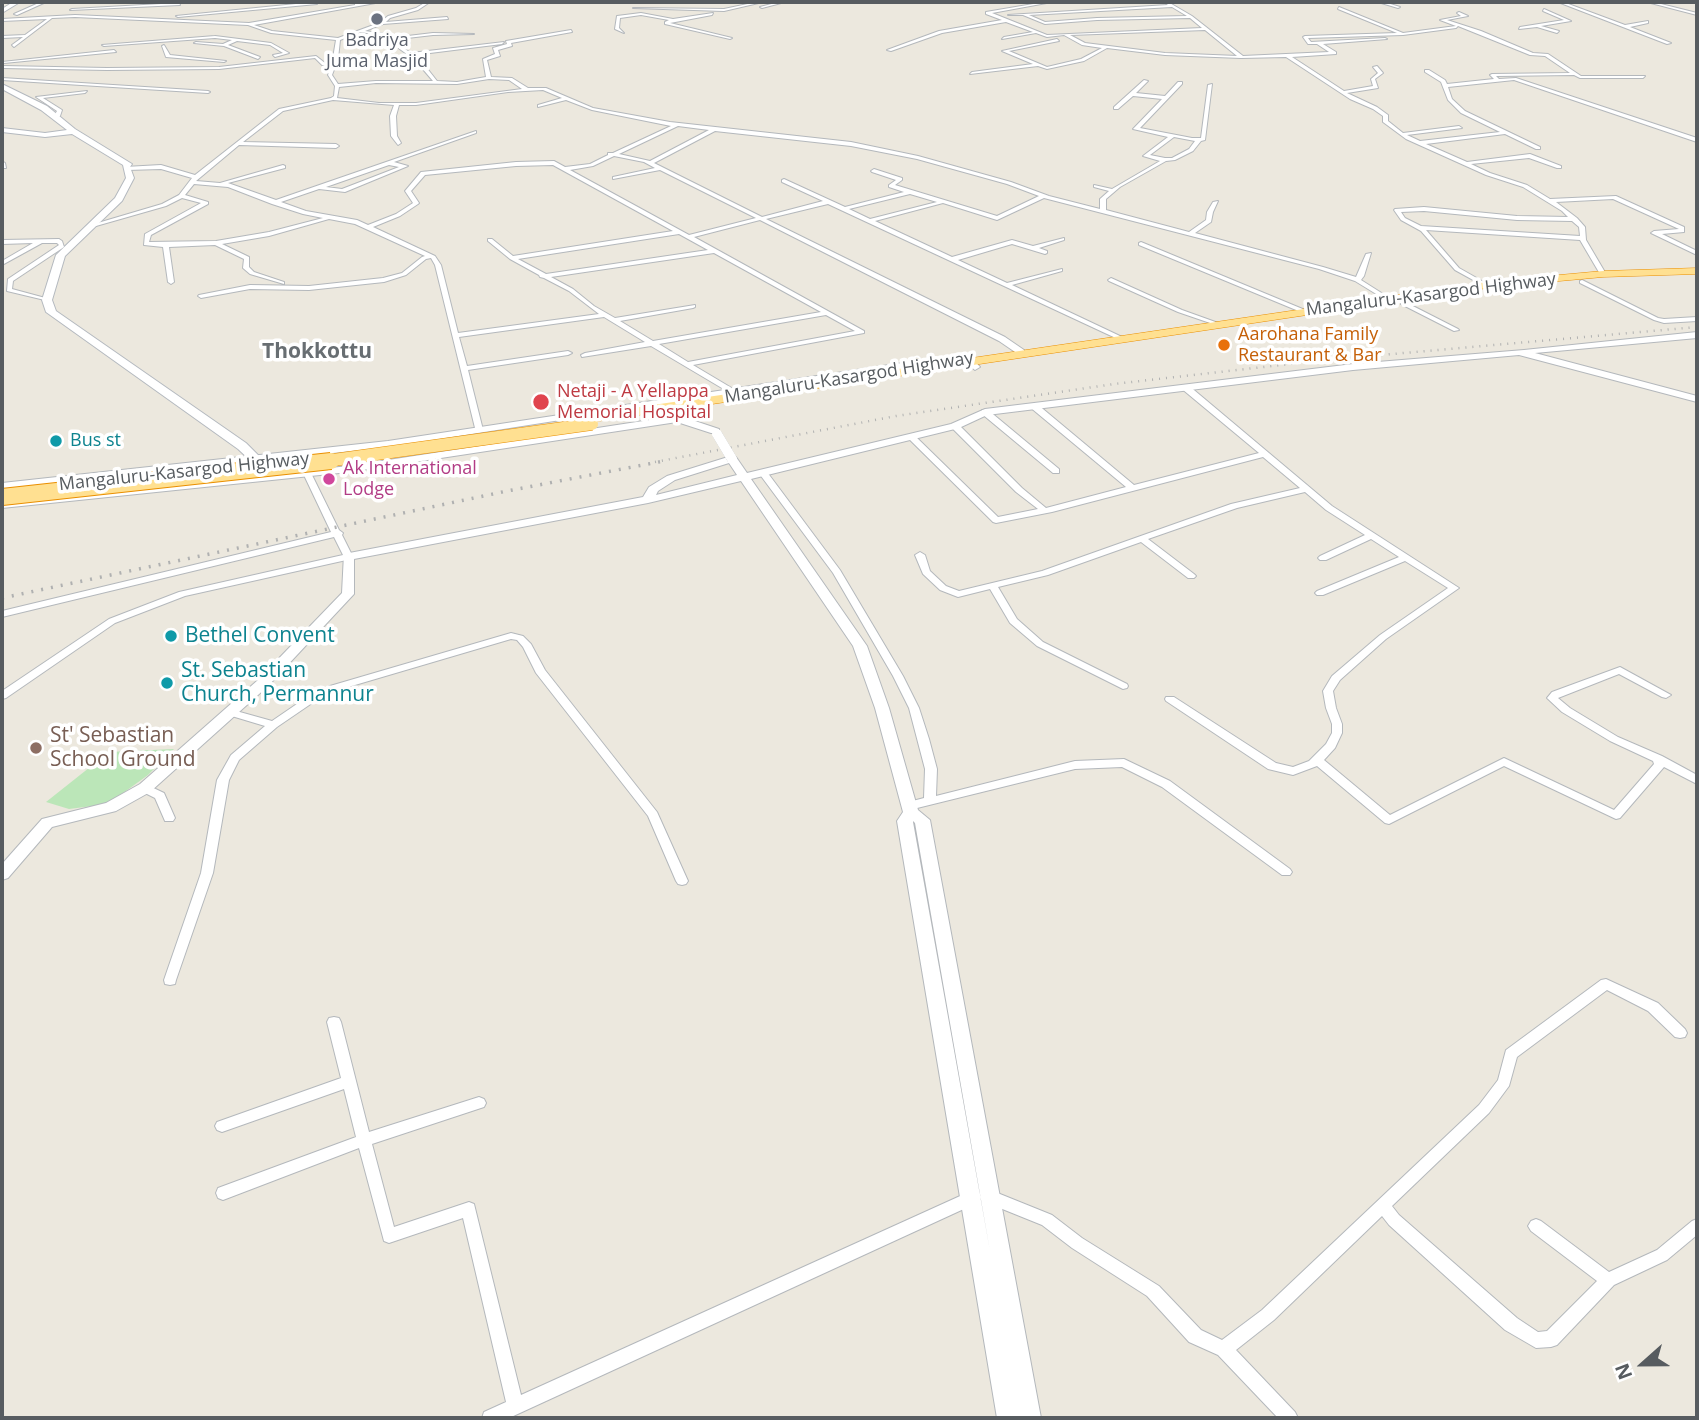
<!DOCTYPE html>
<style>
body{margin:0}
#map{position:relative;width:1699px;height:1420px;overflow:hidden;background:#ece8de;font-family:"Open Sans",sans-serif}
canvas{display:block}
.frame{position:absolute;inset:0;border:4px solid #575c60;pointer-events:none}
.north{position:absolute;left:1608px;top:1329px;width:70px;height:70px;-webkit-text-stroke:5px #fff;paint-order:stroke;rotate:249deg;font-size:19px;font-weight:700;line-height:28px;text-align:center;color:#575c60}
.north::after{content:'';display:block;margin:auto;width:24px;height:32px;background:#575c60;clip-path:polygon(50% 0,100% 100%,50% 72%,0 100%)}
</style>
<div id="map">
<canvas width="1699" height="1420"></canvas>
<div class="frame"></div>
<div class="north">N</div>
</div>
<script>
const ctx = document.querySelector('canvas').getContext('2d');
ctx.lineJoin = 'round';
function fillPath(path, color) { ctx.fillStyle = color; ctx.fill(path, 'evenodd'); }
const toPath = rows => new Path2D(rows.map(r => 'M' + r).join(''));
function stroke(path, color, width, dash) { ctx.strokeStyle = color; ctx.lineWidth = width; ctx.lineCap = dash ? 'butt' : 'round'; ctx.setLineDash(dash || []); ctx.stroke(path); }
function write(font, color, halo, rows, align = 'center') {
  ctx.font = font + ' "Open Sans",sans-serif'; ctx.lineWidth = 7; ctx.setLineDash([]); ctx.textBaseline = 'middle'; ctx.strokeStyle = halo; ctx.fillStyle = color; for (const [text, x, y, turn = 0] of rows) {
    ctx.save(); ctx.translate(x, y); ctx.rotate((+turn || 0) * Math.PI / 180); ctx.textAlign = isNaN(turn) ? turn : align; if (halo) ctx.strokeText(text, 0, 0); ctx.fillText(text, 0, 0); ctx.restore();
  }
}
fillPath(toPath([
 [174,749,148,775,108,804,69,809,46,802,109,752]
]), '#bbe6b8');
const minor = toPath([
 [41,2,46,2,17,15,14,14,41,2],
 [316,2,317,4,178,17,176,16,316,2],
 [355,2,359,2,359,4,381,2,254,25,272,31,338,38,379,23,388,16,416,8,426,2,430,2,418,10,390,18,386,22,447,17,448,19,383,24,365,31,385,34,391,38,433,33,474,34,433,35,390,40,382,36,361,32,340,40,338,59,332,75,338,84,376,81,433,81,415,60,397,47,405,43,402,40,404,39,410,43,402,47,411,53,504,42,502,44,414,55,419,58,437,81,457,82,486,77,483,59,495,54,493,48,507,44,506,41,571,30,572,32,511,43,512,46,498,50,500,56,487,60,491,77,512,78,528,88,546,88,593,108,670,122,851,142,918,156,1011,182,1049,196,1100,209,1100,199,1109,191,1094,187,1094,185,1112,189,1160,161,1143,156,1168,137,1133,129,1162,99,1133,96,1118,109,1114,109,1114,107,1144,80,1148,81,1136,93,1165,96,1178,82,1182,82,1182,84,1140,128,1192,138,1201,138,1208,85,1212,84,1205,140,1201,141,1193,151,1175,160,1166,161,1120,187,1106,199,1106,210,1189,232,1206,220,1207,212,1213,202,1218,201,1213,212,1211,222,1195,233,1323,267,1356,277,1366,254,1371,253,1364,276,1361,280,1391,299,1386,300,1355,281,1319,269,1044,198,997,220,943,203,875,221,952,257,1012,240,1033,246,1064,238,1064,240,1039,248,1047,251,1047,253,1045,254,1012,244,958,260,1007,283,1062,269,1062,271,1012,285,1122,337,1124,338,1120,340,828,204,766,219,1005,337,1024,350,1024,354,1018,354,999,341,760,220,694,237,864,331,864,333,693,365,740,393,740,397,737,397,651,346,582,357,581,355,585,353,645,342,604,317,459,337,467,366,568,351,572,353,568,355,468,370,483,430,479,432,476,432,435,265,431,258,426,259,406,275,384,282,309,290,250,289,201,298,198,296,199,295,250,285,309,286,383,278,402,273,422,257,425,256,355,224,329,219,269,236,222,244,249,257,249,267,254,272,284,282,284,284,250,274,243,268,244,259,215,245,169,247,174,282,171,284,168,282,163,247,144,245,145,234,201,203,182,198,166,206,96,226,91,225,162,204,179,195,192,178,161,169,127,170,124,168,125,167,161,165,195,175,279,109,331,98,334,96,335,86,328,75,331,66,322,65,315,58,219,69,107,70,2,68,2,66,107,68,219,67,316,56,325,63,332,64,336,40,271,33,248,25,75,17,52,18,14,47,12,45,23,37,2,38,2,36,25,35,47,19,2,21,2,19,75,15,249,23,355,5,355,2],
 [489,79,509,80,522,89,416,103,379,103,337,98,339,87,376,83,457,84,489,79],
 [543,90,562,98,538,105,538,107,566,100,592,110,671,126,613,153,608,153,608,155,590,164,565,167,554,161,516,162,421,172,405,191,413,203,396,214,368,225,357,220,306,211,281,202,319,189,345,192,408,166,394,162,476,133,476,131,276,200,228,183,285,168,285,166,283,165,220,183,196,181,239,145,336,148,339,146,336,144,243,142,283,111,333,100,394,105,390,116,391,136,398,145,401,143,397,136,396,116,399,105,416,105,508,92,543,90],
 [678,126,709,130,650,161,619,154,678,126],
 [715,131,851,146,917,159,1007,184,1039,196,997,216,895,185,902,180,902,178,874,169,871,171,872,172,896,180,889,185,889,187,904,192,845,207,784,179,782,180,782,182,823,201,762,217,654,163,715,131],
 [1174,137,1195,141,1189,149,1172,158,1165,158,1150,155,1174,137],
 [614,156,644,162,655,168,613,177,613,179,660,170,756,218,689,235,570,170,593,166,614,156],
 [389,165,399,167,342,189,326,187,389,165],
 [553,165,673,231,513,256,492,239,488,239,488,241,510,259,539,275,540,277,544,278,569,291,599,314,458,333,441,265,435,256,373,227,400,216,418,204,419,203,411,191,425,175,516,166,553,165],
 [194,184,228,187,272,204,303,214,323,218,269,232,216,241,149,242,151,235,208,204,208,202,185,195,194,184],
 [910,194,937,202,870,219,849,209,910,194],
 [679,234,708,250,546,274,518,259,679,234],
 [714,253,821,312,653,341,620,321,693,308,695,307,695,305,615,318,594,306,573,289,551,277,714,253],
 [826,315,855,331,688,362,659,344,826,315],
 [757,2,763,2,724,11,633,8,724,9,757,2],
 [779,2,785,2,762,8,760,7,779,2],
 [1045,2,1052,2,992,13,1047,35,1202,28,1190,18,1097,20,1045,24,1023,15,1008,15,1168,5,1164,2,1168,2,1192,16,1243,56,1329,52,1317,44,1308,44,1303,37,1305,36,1397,33,1338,9,1339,7,1403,33,1456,26,1440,20,1461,16,1457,13,1459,12,1468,16,1447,20,1481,31,1533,53,1548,54,1581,76,1645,76,1643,78,1580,78,1574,75,1496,76,1499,79,1516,78,1697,138,1697,142,1514,80,1448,87,1452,99,1465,111,1540,147,1540,149,1536,149,1505,134,1426,144,1467,162,1530,154,1561,166,1561,168,1557,168,1529,158,1471,164,1490,173,1527,185,1550,199,1616,196,1684,227,1684,232,1662,234,1697,251,1697,255,1651,233,1654,231,1679,229,1613,199,1556,202,1577,218,1585,227,1586,240,1606,274,1603,276,1600,274,1580,240,1426,230,1459,268,1489,285,1484,286,1455,270,1421,231,1401,220,1394,210,1395,209,1424,207,1517,216,1568,217,1562,211,1523,187,1486,175,1406,139,1383,122,1383,116,1373,109,1350,99,1286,57,1241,58,1165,55,1107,48,1084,61,1047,69,1038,66,970,74,972,72,1033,64,1002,51,1057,39,1059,41,1009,51,1047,67,1081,59,1102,48,1082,45,1064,35,1047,37,1036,33,1002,39,1004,37,1033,32,1006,22,942,33,891,51,887,50,939,31,1002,20,986,14,986,12,1045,2],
 [1172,7,1187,16,1097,18,1045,22,1029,15,1172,7],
 [1458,26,1530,55,1545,56,1570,73,1492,74,1490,75,1494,79,1447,84,1445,80,1429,70,1425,70,1425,72,1441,82,1448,100,1461,113,1500,132,1420,141,1407,135,1462,128,1459,126,1403,133,1388,121,1388,115,1377,107,1347,93,1378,88,1375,79,1383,73,1377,66,1373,67,1378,73,1371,79,1373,86,1344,91,1292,57,1336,54,1336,52,1323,44,1387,39,1385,38,1311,42,1308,38,1403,35,1456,28,1458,26],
 [1205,30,1237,56,1165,53,1085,43,1070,35,1205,30],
 [1424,211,1517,220,1572,221,1579,227,1580,236,1421,226,1405,218,1401,212,1424,211],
 [1378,2,1384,2,1400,7,1398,8,1378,2],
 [1558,2,1563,2,1625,25,1648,21,1648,23,1630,27,1671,43,1667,44,1558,2],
 [1647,2,1653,2,1697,13,1697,15,1647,2],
 [179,3,180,5,70,10,72,9,179,3],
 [1544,9,1571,21,1541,26,1559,31,1557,33,1537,27,1519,29,1520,27,1564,20,1543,11,1544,9],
 [641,13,673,19,713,13,712,15,670,23,732,38,730,39,665,24,665,22,669,20,641,15,620,18,619,28,624,33,615,29,617,16,641,13],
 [215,36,271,43,289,53,275,57,273,55,283,53,270,45,237,41,228,45,260,57,258,59,224,46,194,43,196,42,223,44,232,40,215,38,104,46,102,45,215,36],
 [164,45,170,55,226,61,224,62,166,57,162,46,164,45],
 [114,50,116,52,4,63,2,62,114,50],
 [2,78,208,91,210,92,208,93,2,80,2,78],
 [87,91,85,93,43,98,62,110,60,116,57,118,54,116,57,111,36,97,87,91],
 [2,161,5,163,6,168,2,168,2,161],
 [59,239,62,241,64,247,13,281,12,289,49,299,49,301,7,291,8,279,59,245,57,243,42,243,2,265,2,261,33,243,2,244,2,240,59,239],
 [1141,242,1305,310,1306,311,1301,312,1139,245,1139,243,1141,242],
 [1111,278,1182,310,1221,324,1216,325,1178,312,1109,281,1108,280,1111,278],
 [1582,280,1658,318,1664,319,1697,317,1697,321,1664,323,1654,320,1580,283,1580,281,1582,280],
 [1403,301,1458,329,1459,330,1454,331,1401,304,1401,302,1403,301],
 [1182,385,1188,385,1332,506,1459,588,1386,639,1340,680,1333,691,1336,708,1342,724,1342,733,1335,748,1324,760,1390,815,1504,758,1614,810,1654,764,1653,761,1610,741,1562,712,1547,698,1552,692,1620,667,1671,695,1666,698,1662,697,1619,674,1558,698,1570,708,1618,737,1662,756,1697,775,1697,784,1664,767,1620,818,1616,819,1504,766,1389,824,1385,823,1317,766,1293,775,1268,769,1166,701,1165,699,1166,697,1174,697,1276,763,1293,767,1309,761,1326,744,1332,733,1332,724,1326,708,1323,691,1332,676,1380,635,1448,588,1405,561,1323,595,1317,595,1315,593,1317,591,1399,557,1371,539,1326,560,1320,560,1318,558,1320,556,1365,535,1326,510,1305,492,1237,508,1148,539,1194,574,1196,576,1194,578,1188,578,1141,542,1048,575,998,587,1017,619,1043,642,1127,684,1128,686,1127,688,1123,689,1037,646,1010,623,990,589,958,597,940,590,923,574,915,555,920,552,925,555,930,571,946,586,959,591,1042,571,1231,504,1300,488,1263,457,1052,512,996,523,993,522,907,437,908,435,914,435,998,517,1038,509,1016,492,952,428,952,424,958,424,1022,488,1046,508,1126,487,1031,408,1031,404,1037,404,1134,485,1259,453,1182,389,1182,385],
 [982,410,988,410,1059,469,1059,473,1053,473,982,414,982,410],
 [304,471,310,471,311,473,339,530,343,533,342,535,353,557,351,559,185,596,115,623,6,698,2,699,2,691,109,619,179,592,343,555,334,537,2,617,2,611,331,532,303,473,304,471],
 [761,472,767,472,840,570,903,676,919,708,929,739,937,769,936,796,1075,761,1124,759,1170,781,1290,869,1292,872,1290,875,1282,875,1162,787,1122,767,1075,769,909,810,905,809,903,806,905,803,924,798,925,769,909,708,893,676,833,573,761,476,761,472],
 [511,633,523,636,531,644,545,670,657,812,688,881,686,884,682,885,678,884,676,881,648,816,536,673,523,647,517,640,511,639,338,690,318,699,277,727,239,760,229,780,213,873,176,980,175,984,170,985,165,984,164,980,201,873,217,780,231,755,265,726,225,714,224,712,225,710,229,709,272,721,310,695,330,686,511,633],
 [145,784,164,793,175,818,173,821,165,821,155,798,141,791,139,788,145,784],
 [1606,979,1658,1003,1685,1029,1687,1033,1685,1037,1680,1038,1675,1037,1648,1011,1607,990,1517,1057,1509,1086,1489,1113,1392,1206,1399,1215,1517,1318,1538,1332,1547,1331,1597,1281,1531,1231,1528,1226,1531,1221,1536,1219,1541,1221,1609,1272,1657,1250,1692,1221,1697,1219,1697,1235,1667,1260,1614,1285,1557,1345,1551,1347,1536,1348,1505,1330,1389,1225,1382,1216,1274,1320,1236,1350,1295,1412,1298,1418,1278,1418,1218,1355,1189,1342,1147,1296,1072,1248,1042,1225,985,1202,983,1197,985,1192,990,1190,1052,1215,1082,1238,1159,1286,1201,1330,1222,1340,1262,1310,1479,1105,1498,1080,1506,1050,1601,980,1606,979],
 [334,1017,339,1018,341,1022,369,1132,479,1097,484,1099,486,1103,484,1107,372,1144,394,1227,469,1202,474,1204,521,1395,969,1192,974,1190,979,1192,981,1197,979,1202,509,1418,482,1418,484,1412,506,1402,463,1218,389,1243,384,1241,359,1148,223,1200,218,1198,216,1193,218,1188,356,1137,344,1089,222,1132,217,1130,215,1126,217,1122,341,1078,327,1022,329,1018,334,1017]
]);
const tertiary = toPath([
 [1697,332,1697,338,1535,353,1697,396,1697,402,1519,355,1353,370,987,415,959,428,751,479,867,646,889,708,918,810,930,820,1041,1418,997,1418,897,821,903,812,875,708,853,646,741,481,648,503,354,559,354,594,268,686,150,792,116,811,52,827,8,878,2,880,2,864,42,819,106,803,140,784,258,680,342,593,344,554,643,497,649,487,667,476,728,457,736,457,747,473,951,424,985,409,1353,364,1524,350,1697,332],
 [729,463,737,475,656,495,658,491,675,480,729,463],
 [913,821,915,823,990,1251,913,822,913,821],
 [942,357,972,358,980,367,975,370,966,363,942,363,694,401,694,405,690,406,672,404,631,409,388,447,2,489,2,483,388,441,942,357],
 [702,412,706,413,706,417,692,420,719,429,719,433,711,433,677,422,349,472,2,508,2,502,349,466,702,412]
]);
const secondary = toPath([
 [13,2,20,2,2,13,2,9,13,2],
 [2,84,47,106,75,129,132,164,130,167,134,178,122,201,65,256,52,300,56,311,246,443,263,460,272,476,270,479,262,479,252,462,238,449,46,312,42,300,56,255,115,198,126,178,123,165,72,134,45,137,2,132,2,128,45,133,67,130,41,110,2,89,2,84]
]);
const trunk = toPath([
 [1697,268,1697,274,1603,277,1494,287,592,422,585,418,592,414,1494,281,1603,271,1697,268]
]);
stroke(minor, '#b4b8bc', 2);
stroke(tertiary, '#b4b8bc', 2);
stroke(secondary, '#b4b9bf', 2);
stroke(trunk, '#ea8f00', 1);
fillPath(minor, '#fff');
fillPath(tertiary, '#fff');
fillPath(secondary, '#fff');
fillPath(trunk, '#ffe091');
stroke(toPath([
 [655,462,896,416,1114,384,1325,360,1697,327]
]), '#b0b1b1', 2.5, [1, 6]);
stroke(toPath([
 [2,598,507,491,664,461]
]), '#b0b1b1', 3.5, [2, 8]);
const tertiaryBridge = toPath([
 [717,434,732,459]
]);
const trunkBridgeFar1 = toPath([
 [319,462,592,424]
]);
const trunkBridge = toPath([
 [2,497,331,461]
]);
stroke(tertiaryBridge, '#b4b8bc', 10, []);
stroke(trunkBridgeFar1, '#ea8f00', 13, []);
stroke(trunkBridge, '#ea8f00', 18, []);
stroke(tertiaryBridge, '#fff', 10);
stroke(trunkBridgeFar1, '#ffe091', 12);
stroke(trunkBridge, '#ffe091', 16);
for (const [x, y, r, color] of [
 [377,19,7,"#6b7280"],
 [1224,345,7,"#e8710a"],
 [541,402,9,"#e0444e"],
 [56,441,7,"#0f9aa8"],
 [329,479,7,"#d1479c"],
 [171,636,7,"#0f9aa8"],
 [167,683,7,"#0f9aa8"],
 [36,748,7,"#8d6e63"]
]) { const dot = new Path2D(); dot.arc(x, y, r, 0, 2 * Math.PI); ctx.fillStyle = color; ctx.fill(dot); stroke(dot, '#fff', 2.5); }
write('18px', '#5b616d', '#fff', [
 ["Badriya",377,41],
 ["Juma Masjid",377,62]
]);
write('18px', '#575c60', '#fff', [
 ["Mangaluru-Kasargod Highway",1431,295,-7],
 ["Mangaluru-Kasargod Highway",849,378,-9],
 ["Mangaluru-Kasargod Highway",184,472,-6]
]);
write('18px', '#c56008', '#fff', [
 ["Aarohana Family",1238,335],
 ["Restaurant & Bar",1238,356]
], 'left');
write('18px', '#be3a42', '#fff', [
 ["Netaji - A Yellappa",557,392],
 ["Memorial Hospital",557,413]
], 'left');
write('18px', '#0d838f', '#fff', [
 ["Bus st",70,441]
], 'left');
write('18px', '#b23c85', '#fff', [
 ["Ak International",343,469],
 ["Lodge",343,490]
], 'left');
write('bold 21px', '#686e72', '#fff', [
 ["Thokkottu",317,352]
]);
write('21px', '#0d838f', '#fff', [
 ["Bethel Convent",185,636],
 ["St. Sebastian",181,671],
 ["Church, Permannur",181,695]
], 'left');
write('21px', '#785e54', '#fff', [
 ["St' Sebastian",50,736],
 ["School Ground",50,760]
], 'left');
</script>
